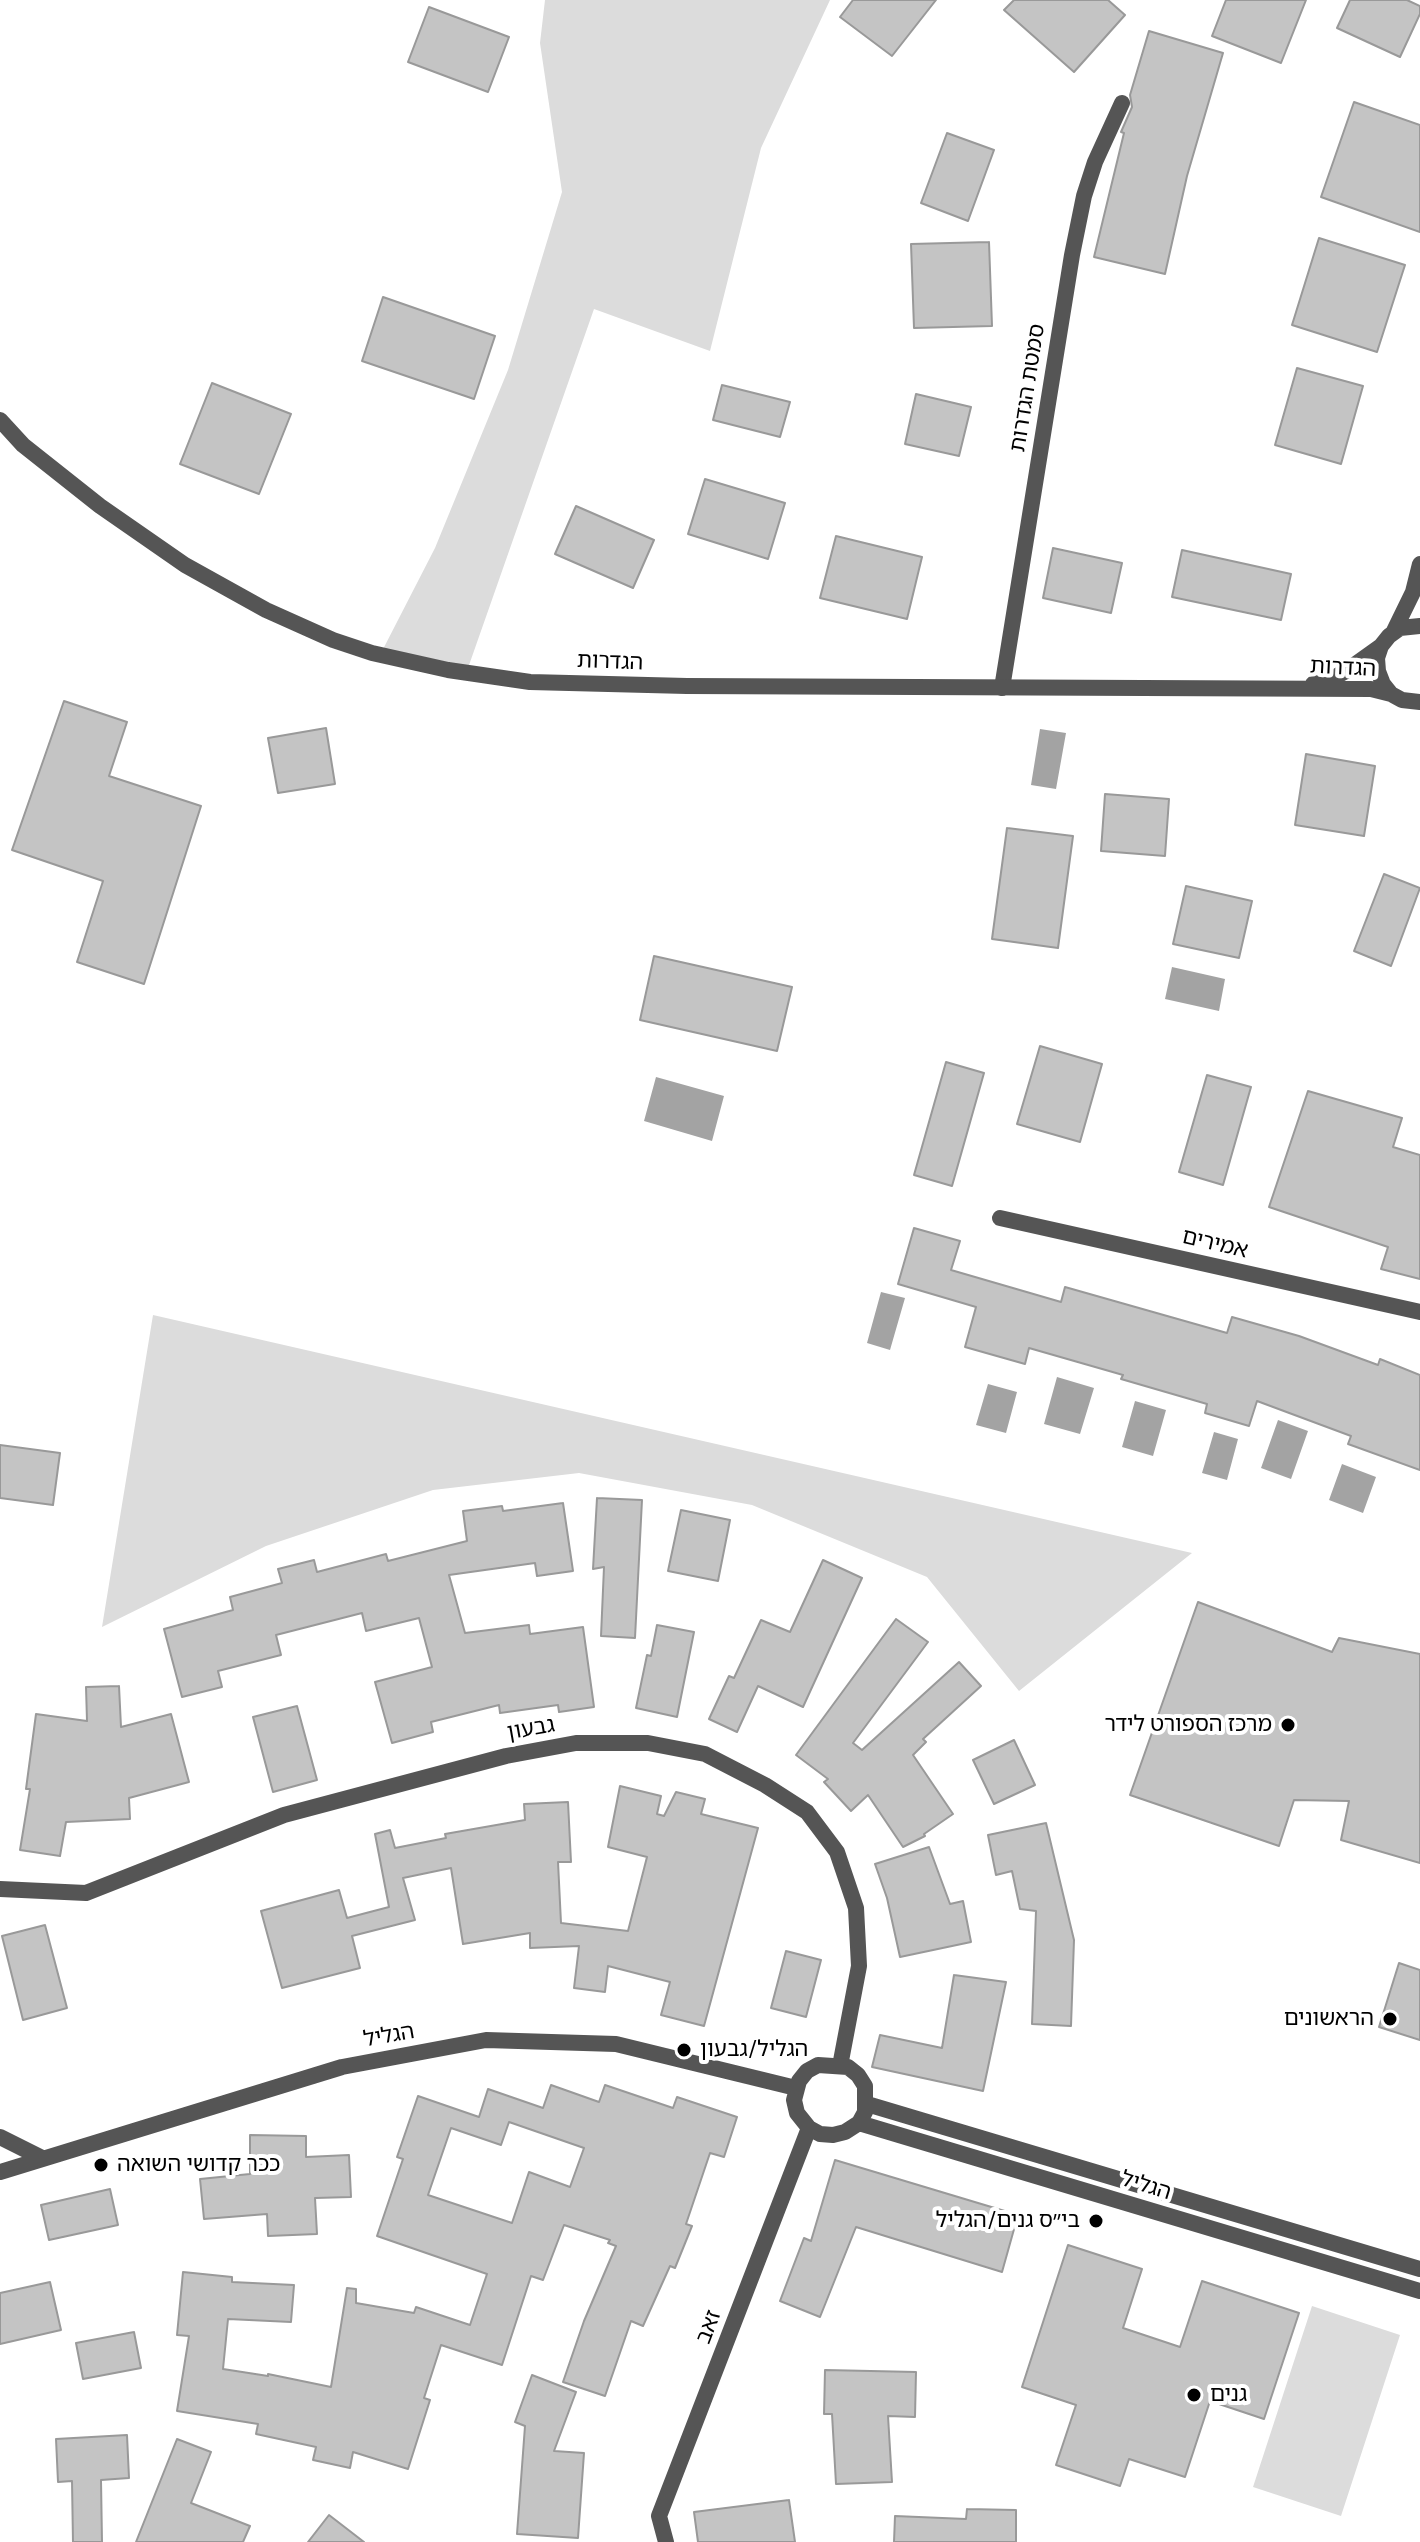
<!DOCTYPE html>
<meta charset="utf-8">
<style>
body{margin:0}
canvas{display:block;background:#fff}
</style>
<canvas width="1420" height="2542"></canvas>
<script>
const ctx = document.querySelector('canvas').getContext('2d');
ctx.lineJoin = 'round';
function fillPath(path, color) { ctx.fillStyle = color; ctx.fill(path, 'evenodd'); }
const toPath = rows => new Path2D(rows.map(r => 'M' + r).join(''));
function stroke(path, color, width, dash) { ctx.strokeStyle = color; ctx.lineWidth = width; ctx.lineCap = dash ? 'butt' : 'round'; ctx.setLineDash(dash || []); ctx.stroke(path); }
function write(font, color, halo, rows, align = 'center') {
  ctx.font = font + ' Karla,"Noto Sans Hebrew",sans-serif'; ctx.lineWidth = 8; ctx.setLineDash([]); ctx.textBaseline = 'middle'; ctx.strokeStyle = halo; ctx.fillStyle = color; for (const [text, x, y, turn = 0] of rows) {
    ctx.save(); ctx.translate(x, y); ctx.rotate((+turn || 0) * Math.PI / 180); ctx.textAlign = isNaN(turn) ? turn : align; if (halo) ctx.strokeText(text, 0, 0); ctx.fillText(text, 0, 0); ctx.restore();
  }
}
fillPath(toPath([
 [545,0,830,0,761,148,710,351,594,309,468,668,379,657,435,548,508,370,562,192,540,43],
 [153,1315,1192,1553,1019,1691,927,1577,752,1505,579,1473,433,1490,266,1546,102,1627],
 [1312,2306,1400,2335,1341,2516,1253,2487]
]), '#dcdcdc');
fillPath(toPath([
 [1040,729,1066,733,1056,789,1031,785],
 [1172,967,1225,979,1219,1011,1165,999],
 [656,1077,724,1096,712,1141,644,1121],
 [881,1292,905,1298,890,1350,867,1343],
 [1057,1377,1094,1388,1080,1434,1044,1424],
 [988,1384,1017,1392,1006,1433,976,1425],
 [1135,1401,1166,1410,1153,1456,1122,1447],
 [1278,1420,1308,1431,1291,1479,1261,1468],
 [1214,1432,1238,1439,1227,1480,1202,1473],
 [1342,1464,1376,1477,1363,1513,1329,1500]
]), '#a3a3a3');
const building = toPath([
 [853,0,936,0,892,56,840,17,853,0],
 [1014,0,1108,0,1125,15,1074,72,1004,10,1014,0],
 [1226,0,1306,0,1281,63,1212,36,1226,0],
 [1350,0,1407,0,1420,6,1420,14,1400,57,1337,28,1350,0],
 [429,7,509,37,488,92,408,62,429,7],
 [1149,31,1223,53,1187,176,1165,274,1094,257,1124,133,1121,132,1132,107,1130,95,1149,31],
 [1354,102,1420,125,1420,232,1321,197,1354,102],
 [947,133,994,150,968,221,921,203,947,133],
 [1319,238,1405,265,1377,352,1292,325,1319,238],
 [989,242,992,326,914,328,911,244,989,242],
 [383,297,495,336,474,399,362,361,383,297],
 [1297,368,1363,386,1341,464,1275,445,1297,368],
 [212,383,291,414,259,494,180,464,212,383],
 [722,385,790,402,780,437,713,420,722,385],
 [916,394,971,407,959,456,905,444,916,394],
 [705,479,785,503,768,559,688,534,705,479],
 [576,506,654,540,633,588,555,554,576,506],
 [836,536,922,557,907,619,820,598,836,536],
 [1053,548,1122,563,1111,613,1043,598,1053,548],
 [1182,550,1291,574,1281,620,1172,597,1182,550],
 [64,701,127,722,109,776,201,806,144,984,77,962,103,881,12,850,64,701],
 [326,728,335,784,278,793,268,738,326,728],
 [1306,754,1375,766,1364,836,1295,825,1306,754],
 [1105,794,1169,799,1165,856,1101,851,1105,794],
 [1007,828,1073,836,1058,948,992,939,1007,828],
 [1384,874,1420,888,1391,966,1354,951,1384,874],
 [1186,886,1252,901,1239,958,1173,944,1186,886],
 [654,956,792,987,777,1051,640,1020,654,956],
 [1040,1046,1102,1064,1080,1142,1017,1124,1040,1046],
 [946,1062,984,1073,952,1186,914,1175,946,1062],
 [1207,1075,1251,1087,1223,1185,1179,1172,1207,1075],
 [1308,1091,1402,1118,1393,1147,1420,1155,1420,1279,1381,1269,1388,1247,1269,1207,1308,1091],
 [914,1228,960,1241,951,1270,1061,1302,1065,1287,1227,1333,1232,1317,1299,1336,1378,1365,1380,1359,1420,1375,1420,1470,1348,1444,1351,1436,1257,1401,1249,1426,1205,1413,1207,1404,1121,1379,1123,1375,1029,1348,1025,1364,965,1347,976,1307,898,1284,914,1228],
 [0,1445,60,1453,53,1505,0,1498,0,1445],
 [597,1498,642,1500,635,1638,601,1636,604,1567,593,1569,597,1498],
 [563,1503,573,1571,537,1576,535,1563,449,1575,465,1633,529,1625,530,1634,583,1627,594,1707,559,1712,558,1705,500,1713,499,1705,431,1722,433,1732,392,1743,375,1682,432,1667,419,1618,366,1631,362,1613,276,1635,281,1655,218,1671,222,1687,182,1697,164,1629,233,1610,230,1597,282,1583,278,1569,314,1560,317,1572,386,1554,388,1561,467,1541,463,1511,502,1506,503,1511,563,1503],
 [681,1510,730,1520,718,1581,668,1571,681,1510],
 [823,1560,862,1578,803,1707,758,1686,737,1732,709,1719,729,1676,734,1678,761,1620,790,1632,823,1560],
 [1198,1602,1332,1652,1339,1638,1420,1654,1420,1863,1341,1840,1349,1801,1294,1800,1279,1846,1130,1795,1198,1602],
 [896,1619,928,1642,853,1743,862,1750,959,1662,981,1686,923,1739,926,1742,913,1755,953,1814,924,1834,925,1836,903,1847,868,1795,851,1811,824,1782,828,1779,796,1755,896,1619],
 [657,1625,694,1632,677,1717,636,1708,647,1655,651,1656,657,1625],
 [119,1686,121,1727,171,1714,189,1782,129,1798,130,1819,66,1822,60,1856,20,1850,30,1789,26,1789,36,1714,87,1721,86,1687,119,1686],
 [297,1706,317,1780,273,1792,253,1717,297,1706],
 [1014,1740,1035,1785,994,1804,973,1760,1014,1740],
 [620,1786,661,1796,657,1814,664,1816,676,1792,705,1799,701,1814,758,1828,704,2026,661,2015,670,1982,608,1966,605,1992,574,1988,579,1946,530,1948,530,1933,463,1944,451,1868,403,1878,415,1920,352,1936,360,1968,282,1988,261,1911,339,1890,347,1918,389,1907,375,1834,390,1830,395,1848,446,1838,445,1834,525,1820,524,1804,568,1802,571,1862,558,1862,561,1923,628,1931,647,1857,608,1847,620,1786],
 [1046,1823,1074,1940,1071,2026,1032,2024,1036,1911,1020,1909,1012,1871,996,1875,988,1835,1046,1823],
 [929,1847,950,1904,963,1901,971,1942,900,1957,887,1898,875,1864,929,1847],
 [45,1925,67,2008,23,2020,2,1936,45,1925],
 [786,1951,821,1960,806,2017,771,2008,786,1951],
 [1399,1963,1420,1970,1420,2040,1379,2027,1399,1963],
 [954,1975,1006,1982,983,2091,872,2067,880,2035,942,2048,954,1975],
 [551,2085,599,2102,605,2085,673,2108,677,2097,737,2117,724,2157,710,2153,686,2224,692,2226,675,2268,670,2266,643,2326,631,2321,605,2396,563,2382,584,2321,616,2246,608,2243,610,2240,564,2225,543,2280,531,2276,502,2365,441,2345,424,2398,430,2400,408,2469,353,2452,350,2468,313,2460,316,2447,256,2434,258,2424,177,2411,189,2336,177,2335,183,2272,232,2277,232,2282,294,2285,291,2322,228,2319,223,2369,268,2376,268,2374,331,2387,347,2288,356,2289,356,2303,414,2313,416,2307,470,2325,487,2274,377,2236,403,2159,397,2157,418,2096,479,2117,488,2089,543,2108,551,2085],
 [509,2122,584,2148,570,2187,529,2172,512,2223,428,2195,451,2128,501,2145,509,2122],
 [250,2135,306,2136,306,2157,349,2155,351,2197,315,2198,317,2234,268,2236,267,2214,204,2219,200,2179,250,2174,250,2135],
 [835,2160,1018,2215,1002,2272,856,2227,820,2317,780,2301,804,2238,811,2241,835,2160],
 [110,2189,118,2225,49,2240,41,2205,110,2189],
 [1068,2245,1142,2269,1123,2328,1180,2347,1202,2281,1299,2313,1264,2419,1210,2401,1185,2477,1129,2459,1120,2486,1056,2465,1076,2405,1022,2387,1068,2245],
 [50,2282,61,2330,0,2344,0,2293,50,2282],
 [134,2332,141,2368,83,2379,76,2343,134,2332],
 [825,2370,916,2372,915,2417,888,2416,892,2482,836,2484,832,2414,824,2414,825,2370],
 [532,2375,576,2392,554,2451,584,2453,578,2538,517,2534,525,2426,515,2422,532,2375],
 [127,2435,129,2478,101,2480,102,2542,73,2542,72,2481,58,2482,56,2439,127,2435],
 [177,2439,211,2452,191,2503,250,2526,243,2542,136,2542,177,2439],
 [789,2500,795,2542,698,2542,694,2512,789,2500],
 [967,2509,1016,2510,1016,2542,894,2542,895,2516,966,2519,967,2509],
 [329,2515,364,2542,308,2542,329,2515]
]);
fillPath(building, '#c4c4c4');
stroke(building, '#999', 2);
stroke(toPath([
 [1002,688,1072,255,1084,196,1095,162,1122,103],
 [1000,1218,1420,1312],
 [0,1889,86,1893,284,1815,506,1756,576,1743,648,1743,705,1754,765,1785,807,1812,837,1852,856,1908,859,1966,840,2066]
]), '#555', 16);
stroke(toPath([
 [0,420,23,445,100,506,185,565,266,610,333,640,372,653,448,670,530,682,687,686,1371,689,1391,694],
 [1420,626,1400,628,1389,636,1381,646,1377,658,1378,671,1383,684,1391,694,1402,700,1420,702],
 [1393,633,1413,592,1420,564],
 [1313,684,1326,682,1346,671,1381,646],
 [818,2065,848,2067,858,2075,865,2086,865,2112,859,2123,845,2132,833,2135,820,2134,809,2128,797,2113,794,2100,799,2081,807,2071,818,2065],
 [867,2104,1420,2269],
 [859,2123,1420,2291],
 [0,2137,42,2158],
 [0,2172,342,2067,486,2040,616,2044,796,2088],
 [666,2542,659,2516,809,2128]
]), '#555', 16);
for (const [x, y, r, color] of [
 [1288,1725,8,"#000"],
 [1390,2019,8,"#000"],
 [684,2050,8,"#000"],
 [101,2165,8,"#000"],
 [1096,2221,8,"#000"],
 [1194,2395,8,"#000"]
]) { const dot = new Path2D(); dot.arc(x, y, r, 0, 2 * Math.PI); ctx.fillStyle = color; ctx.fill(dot); stroke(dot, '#fff', 3); }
write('22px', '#000', '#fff', [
 ["סמטת הגדרות",1028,388,-81],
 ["הגדרות",610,662,2],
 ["הגדרות",1343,668,3],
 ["אמירים",1215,1244,13],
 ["גבעון",531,1729,-10],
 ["הגליל",389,2036,-10],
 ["הגליל",1146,2186,17],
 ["זאב",709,2327,-69]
]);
write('22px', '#000', '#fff', [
 ["מרכז הספורט לידר",1272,1725],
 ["הראשונים",1374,2019],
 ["הגליל/גבעון",700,2050,"left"],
 ["ככר קדושי השואה",117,2165,"left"],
 ["בי״ס גנים/הגליל",1080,2221],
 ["גנים",1210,2395,"left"]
], 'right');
</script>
